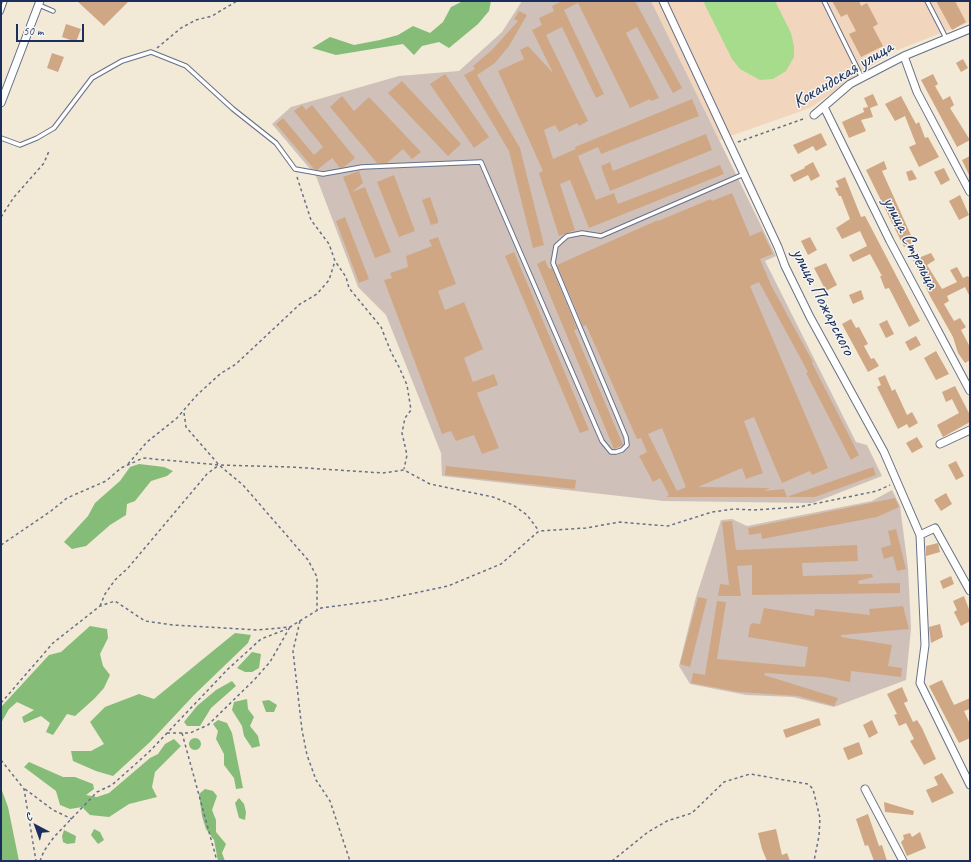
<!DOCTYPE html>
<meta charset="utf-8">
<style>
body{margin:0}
#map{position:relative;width:971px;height:862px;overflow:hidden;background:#f2e9d6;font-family:Caveat,sans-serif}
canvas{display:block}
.frame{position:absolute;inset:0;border:2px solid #1b2f5e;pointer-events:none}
.north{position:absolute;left:16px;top:806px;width:40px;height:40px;-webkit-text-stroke:3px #f6f6f2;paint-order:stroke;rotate:319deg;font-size:11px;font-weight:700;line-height:16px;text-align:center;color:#1b2f5e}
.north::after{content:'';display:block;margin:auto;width:14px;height:18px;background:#1b2f5e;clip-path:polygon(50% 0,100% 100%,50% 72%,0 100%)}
.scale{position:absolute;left:16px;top:24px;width:68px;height:18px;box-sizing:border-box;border:2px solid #1b2f5e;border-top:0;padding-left:5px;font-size:12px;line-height:14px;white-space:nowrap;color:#1b2f5e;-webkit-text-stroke:3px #f6f6f2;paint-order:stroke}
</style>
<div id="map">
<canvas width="971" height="862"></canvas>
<div class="frame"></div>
<div class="north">С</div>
<div class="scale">50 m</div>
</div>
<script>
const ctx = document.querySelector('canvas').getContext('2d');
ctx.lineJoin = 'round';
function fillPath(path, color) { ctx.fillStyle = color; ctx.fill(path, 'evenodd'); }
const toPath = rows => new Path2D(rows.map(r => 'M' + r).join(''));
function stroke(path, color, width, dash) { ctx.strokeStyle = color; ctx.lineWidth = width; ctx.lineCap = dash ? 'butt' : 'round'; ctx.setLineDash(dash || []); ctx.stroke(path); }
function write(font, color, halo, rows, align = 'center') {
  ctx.font = font + ' Caveat,sans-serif'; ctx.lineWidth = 3; ctx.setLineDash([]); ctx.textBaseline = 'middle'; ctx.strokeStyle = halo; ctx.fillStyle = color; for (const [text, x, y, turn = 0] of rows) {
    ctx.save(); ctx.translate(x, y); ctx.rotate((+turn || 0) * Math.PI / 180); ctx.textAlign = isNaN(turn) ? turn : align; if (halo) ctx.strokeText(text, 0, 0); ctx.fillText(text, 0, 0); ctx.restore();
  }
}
fillPath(toPath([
 [651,1,970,1,970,22,892,52,810,108,719,140]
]), '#f2d5bd');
fillPath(toPath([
 [522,1,651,1,776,256,765,261,856,442,867,445,882,476,813,503,664,501,442,476,441,453,386,315,358,287,316,176,272,124,291,107,399,76,459,71,502,32],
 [892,490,900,506,908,568,911,628,906,680,834,707,793,697,746,695,690,684,679,666,696,597,721,520,732,519,747,526,872,501]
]), '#cfc1ba');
fillPath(toPath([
 [703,1,775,1,791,33,794,46,794,57,786,71,773,79,760,80,740,69,732,59]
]), '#a6dc8c');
fillPath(toPath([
 [463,1,491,1,489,11,478,24,449,48,439,42,422,46,414,55,403,44,336,55,312,48,330,37,354,45,380,40,398,35,413,26,430,33,443,22,451,7],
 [139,464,164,467,173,471,167,476,151,481,135,501,127,504,126,515,110,525,86,546,72,549,64,542,88,516,95,503,120,481,130,467],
 [90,626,107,629,108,638,100,654,103,666,110,675,104,688,94,699,75,716,67,714,53,735,46,732,50,723,41,716,24,723,22,717,34,710,17,702,9,709,1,723,1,707,49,655,61,652],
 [235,633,251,635,248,643,194,695,150,742,113,776,96,771,73,761,71,751,91,751,104,744,90,722,105,707,139,694,154,699],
 [252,652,261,654,259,668,252,672,245,672,237,668],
 [232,681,236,686,211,708,200,726,187,726,184,722,197,706,216,690],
 [247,699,248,709,254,717,250,726,258,736,260,746,252,748,244,736,242,726,232,710,234,702],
 [269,700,277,705,274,712,266,712,262,701],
 [218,720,227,723,232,733,243,788,236,789,234,778,224,765,224,754,216,739,218,731,213,724],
 '189 744a6 6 0 1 1 12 0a6 6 0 1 1-12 0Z',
 [174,739,181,746,155,772,152,787,157,797,129,804,109,817,90,815,82,807,70,809,60,805,56,791,24,767,29,762,63,777,75,777,93,784,94,789,86,795,97,797,109,793,150,758,158,754,165,744],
 [1,788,8,807,19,861,1,861],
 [205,789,213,791,217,796,212,810,216,820,216,832,226,844,222,853,225,861,218,861,214,840,206,829,202,816,199,794],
 [239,798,244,804,246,812,245,820,239,818,235,803],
 [94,829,100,832,104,840,98,844,91,835],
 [64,830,76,836,75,843,67,844,63,842,62,836]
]), '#84bc78');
fillPath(toPath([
 [77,1,129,1,104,26],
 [562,1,635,1,682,88,673,93,637,27,626,33,659,98,651,101,650,99,630,108,578,3,564,10,604,94,596,98,562,27,546,35,588,121,579,126,577,123,559,132,555,125,544,130,553,159,576,149,575,147,692,99,699,116,601,154,598,147,578,156,596,200,614,193,618,204,720,165,724,174,589,228,570,180,560,184,575,230,559,236,539,173,543,171,498,71,524,59,520,50,528,46,553,73,532,30,542,25,539,18,554,11,552,6],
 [832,1,859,1,861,6,867,3,878,24,873,27,883,46,861,57,849,34,856,31,847,14,841,17],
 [936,1,955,1,966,22,952,30],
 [519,11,527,15,509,46,495,63,477,75,520,148,544,245,533,248,509,151,464,75,475,69,473,66,492,50,518,21,514,19],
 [66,24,81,29,76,42,62,37],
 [52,53,64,57,58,72,47,68],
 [963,59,968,68,961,72,956,63],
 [445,74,489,137,474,148,430,84],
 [933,74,938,84,935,86,943,100,950,96,954,105,950,108,970,140,957,147,921,80],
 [402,81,461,144,448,156,388,93],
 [873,94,878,105,870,108,873,117,861,120,866,131,849,138,842,122,864,112,863,108,868,107,864,98],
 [342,96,354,111,369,97,421,152,412,159,403,149,387,163,377,163,330,107],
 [901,96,916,124,919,122,925,138,928,137,939,157,919,167,909,147,916,144,905,116,895,121,885,104],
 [302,105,306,110,312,105,355,158,344,167,340,168,332,158,317,170,314,169,276,124,283,118,314,155,323,147,294,111],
 [821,133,827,145,816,151,813,146,798,154,793,145],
 [706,134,712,150,610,191,601,166,610,162,613,171],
 [970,156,970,177,962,160],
 [884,161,887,169,882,171,914,242,904,247,866,170],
 [813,162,820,176,811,181,808,175,794,182,790,175,805,168,804,167],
 [944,168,950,180,941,185,934,172],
 [912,170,917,179,909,181,906,172],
 [359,171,363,183,352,192,365,187,391,252,375,258,343,177],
 [394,175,415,231,399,237,377,182],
 [845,177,861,217,865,216,920,321,909,327,889,288,885,289,880,276,882,276,870,254,853,262,849,255,867,246,860,231,842,239,836,228,850,219,841,196,839,196,835,188,839,187,836,181],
 [732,193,750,236,762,231,773,254,760,259,771,285,813,362,812,363,859,455,851,460,806,373,808,372,759,282,750,286,828,468,812,475,810,471,782,483,754,417,744,421,763,473,746,479,742,468,698,487,770,488,764,491,784,489,787,497,666,497,669,495,660,478,653,482,639,456,647,452,641,438,637,439,586,325,583,326,557,265,658,220,658,221,711,199,712,201],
 [662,428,686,487,677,491,648,434],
 [960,195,969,215,959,220,949,201],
 [430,197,438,220,438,223,431,225,422,200],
 [345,217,369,279,359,283,336,221],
 [438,237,456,284,438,291,445,310,464,302,483,349,464,358,473,382,494,374,498,385,477,393,499,448,482,454,474,435,456,441,451,431,442,434,384,280,392,278,390,273,408,267,406,256,432,246,429,240],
 [810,237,817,250,808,255,801,241],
 [514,252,589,430,580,433,505,256],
 [931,253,935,260,927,265,942,289,957,282,950,270,957,267,963,278,968,276,970,279,970,297,965,287,947,296,949,301,944,304,954,321,960,318,966,327,961,330,970,347,970,360,965,363,958,353,953,337,930,296,913,260],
 [545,260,549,269,552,268,577,329,574,330,623,445,621,446,614,449,537,264],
 [826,263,837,285,826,291,814,268],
 [861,290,864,299,853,304,849,295],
 [851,319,856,328,859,327,868,344,864,346,871,359,874,358,879,366,868,372,842,324],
 [887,320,894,334,886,338,879,324],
 [916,336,921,345,910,351,905,342],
 [936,351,949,374,936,380,924,358],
 [885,375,892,391,895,389,907,415,912,412,918,423,909,428,907,424,898,429,877,387,881,385,878,378],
 [955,386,970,415,970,422,943,437,937,425,959,413,952,399,946,402,942,392],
 [917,437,923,447,912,453,906,443],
 [956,461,964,476,956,480,948,465],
 [446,466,493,471,576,480,575,489,445,475],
 [873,467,876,475,815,497,789,497,789,496],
 [946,493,952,504,941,511,934,500],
 [895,498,899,507,877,517,762,539,761,533,749,535,748,528],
 [732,521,736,550,857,545,858,561,802,563,803,576,872,574,873,577,858,581,859,584,900,583,900,593,752,595,752,565,737,566,741,596,718,596,720,584,729,585,722,522],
 [896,529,906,569,897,571,893,556,884,559,881,548,891,545,888,531],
 [938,543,940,552,926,556,926,546],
 [951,576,954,584,943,589,940,581],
 [964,596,970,612,970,621,961,626,954,612,957,610,953,601],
 [698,597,707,599,690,667,680,664],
 [717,601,726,602,717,659,805,667,808,647,748,637,750,625,753,623,760,624,764,608,814,616,815,609,870,615,869,609,903,606,909,629,841,635,841,637,892,645,888,666,902,668,901,677,851,671,850,682,823,677,765,673,764,675,838,698,834,706,798,696,739,692,691,683,693,673,705,675],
 [940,624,943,637,931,643,929,627],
 [942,680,954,705,970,698,970,709,964,711,970,724,970,738,959,743,929,686],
 [902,687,908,701,904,703,913,722,917,720,922,728,936,759,924,765,910,741,914,739,906,723,899,726,894,715,897,714,887,694],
 [819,718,821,725,786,738,783,730],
 [872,720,878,733,869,738,863,725],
 [859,742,863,754,848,760,843,748],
 [942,773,954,793,932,803,926,790,938,785,934,777],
 [884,802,914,811,913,815,885,812],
 [868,814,879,846,882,845,887,861,874,861,868,845,865,846,856,819],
 [776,829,782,855,787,853,790,861,767,861,762,849,758,833],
 [920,832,926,848,907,856,901,842,904,839,903,835,910,833,912,837]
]), '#d0a784');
const lane = toPath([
 [824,1,862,78],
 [927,1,946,38],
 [39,5,53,11],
 [1,12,5,1],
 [1,138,20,145,37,138,54,128,92,78,122,61,151,52,186,66,233,109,276,143,295,169,323,174,362,167,481,162,602,441,611,452,616,452,622,450,627,445,626,437,553,263,556,246,567,236,582,233,601,236,744,174]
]);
const street = toPath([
 [663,1,778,247,785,266,810,317,884,452,920,535,935,528,970,591],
 [904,56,917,92,970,192],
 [1,103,40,1],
 [824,107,890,241,970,391],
 [814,115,850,84,904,56,970,29],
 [940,444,970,430],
 [920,535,925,645,920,683,970,785],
 [865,789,903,861]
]);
stroke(lane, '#667088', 5.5);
stroke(street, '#667088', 9);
stroke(toPath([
 [157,48,181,28,196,20,212,16,237,1],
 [738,142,806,118],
 [297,177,311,220,329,244,335,261,346,277,349,288,381,327,391,352,399,367,407,385,411,410,405,418,402,433,407,455,404,469],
 [1,217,14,197,44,163,49,151],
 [184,413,186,427,219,465,243,485,308,560,317,577,317,611],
 [128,464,147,442,177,418,197,395,220,374,236,364,300,304,317,294,329,280,335,261],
 [1,545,51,511,67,498,106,481,121,468,143,458,219,465,291,467,383,473,404,470,430,484,493,497,513,505,527,515,539,531],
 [100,606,105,594,115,580,128,568,207,474,219,465],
 [300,621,293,651,302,730,307,755,316,780,330,801,350,861],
 [1,703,53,643,100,606,115,601,145,621,173,625,258,630,290,627,321,608,382,600,448,586,501,564,539,531,586,528,620,522,668,526,712,512,734,509,754,510,799,507,877,491,890,485],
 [167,733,190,733,208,725,255,679,270,662,290,627],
 [182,733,217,861],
 [1,760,24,789,36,861],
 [25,789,53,810,72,819],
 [40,861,44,851,54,837,97,792,112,785,149,752,228,669,261,639,287,629],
 [612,861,648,832,667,821,692,813,724,782,750,774,808,784,813,789,820,818,819,836,814,861]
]), '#667088', 1.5, [3, 3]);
stroke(lane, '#fff', 3.5);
stroke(street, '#fff', 7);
write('19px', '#1b2f5e', '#f6f6f2', [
 ["Кокандская улица",843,75,-31],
 ["улица Стрельца",910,243,63],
 ["улица Пожарского",823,302,63]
]);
</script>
